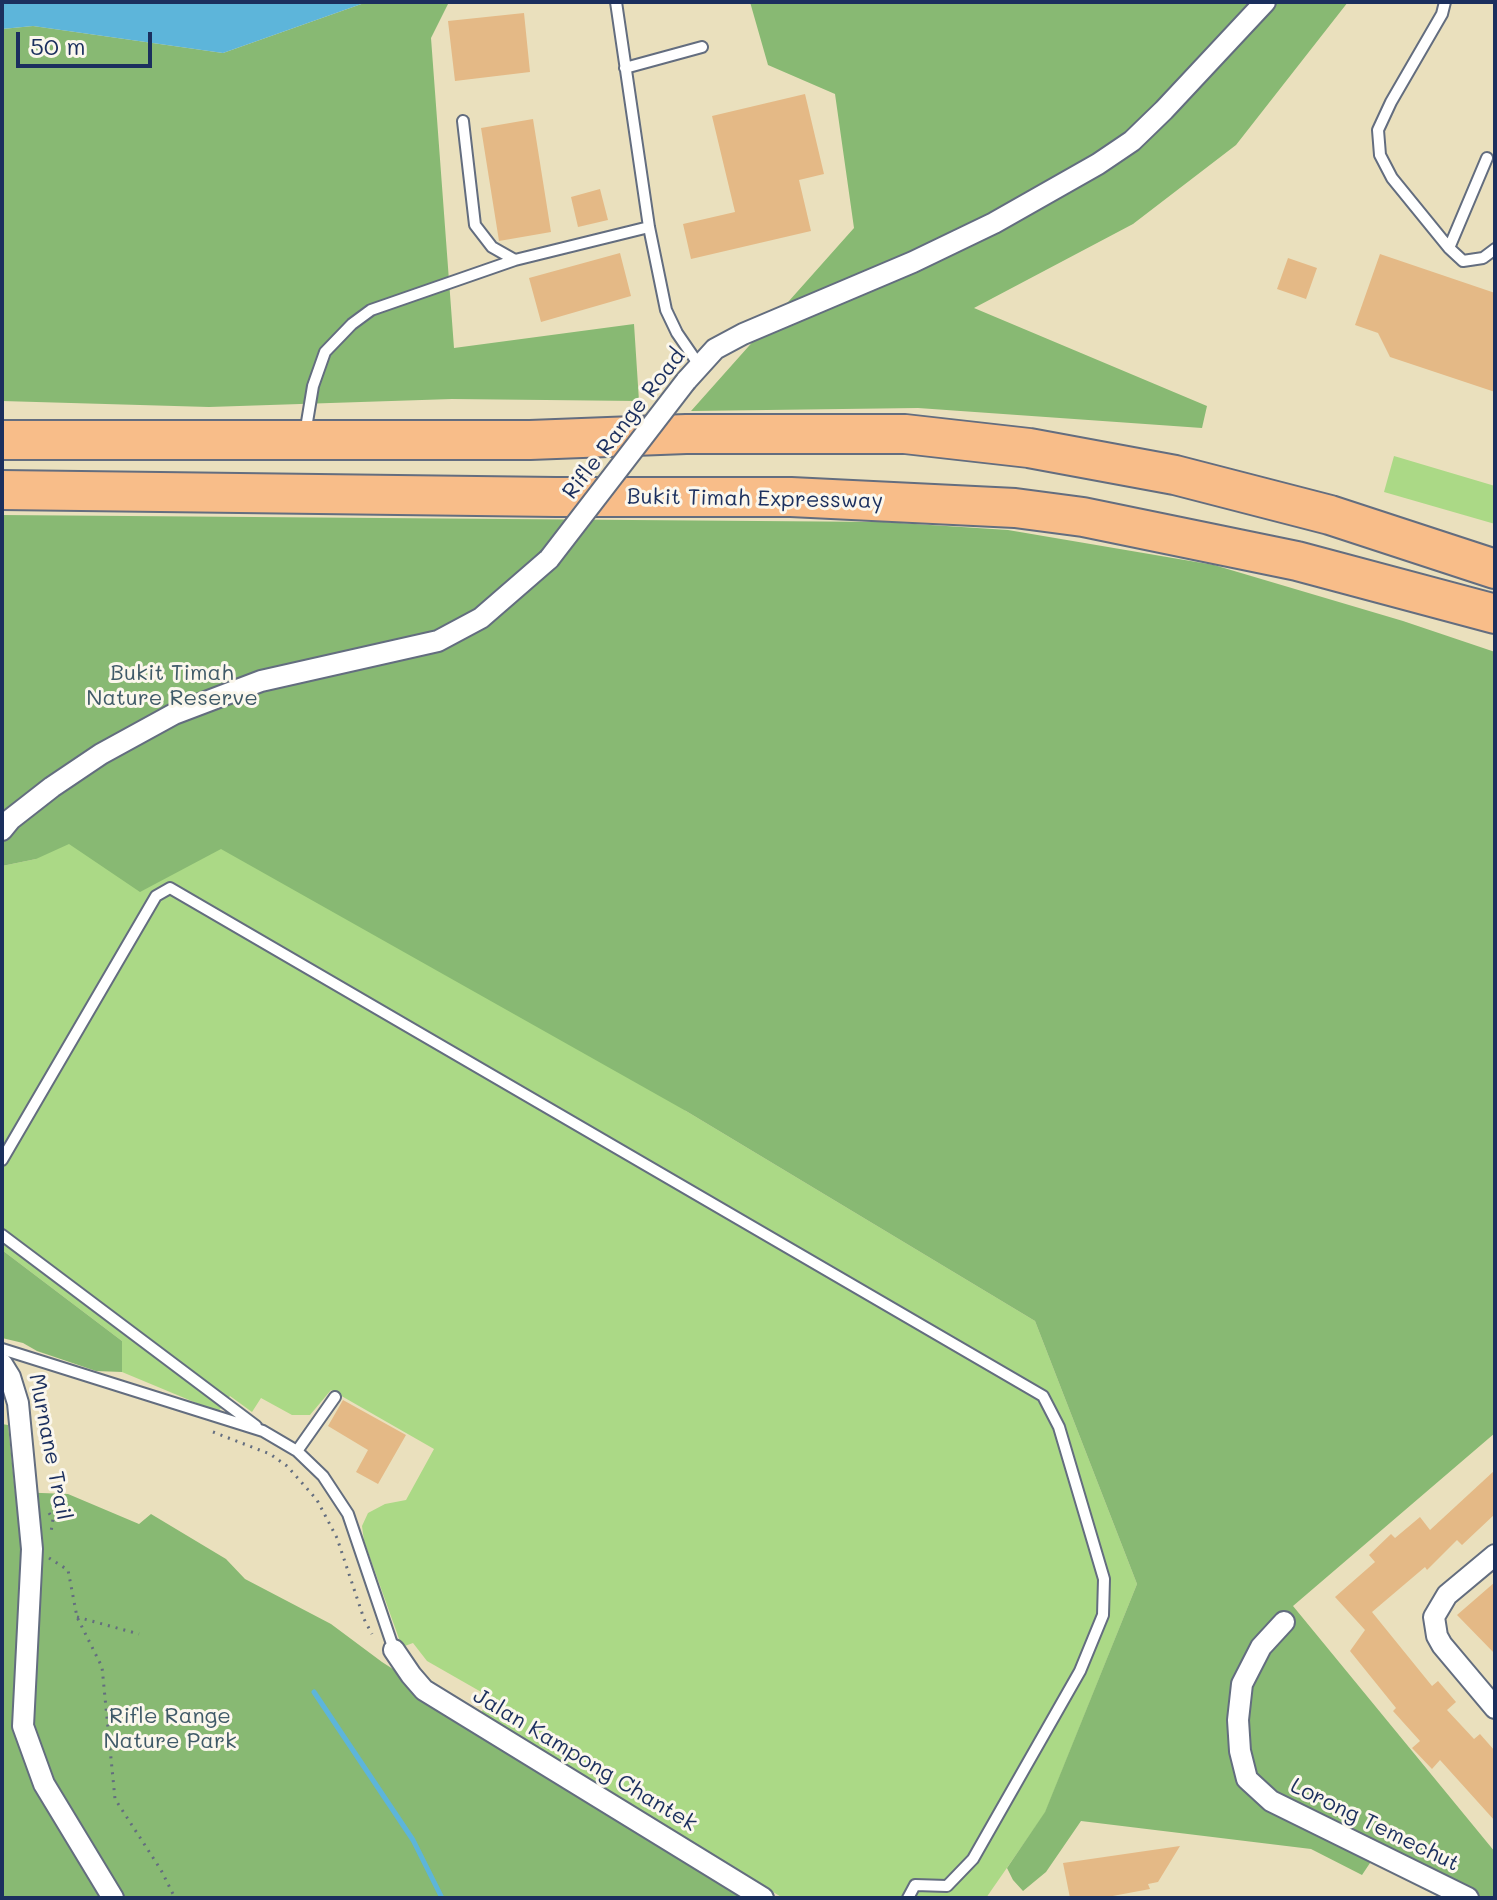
<!DOCTYPE html>
<style>
body{margin:0}
#map{position:relative;width:1497px;height:1900px;overflow:hidden;background:#eae0bd;font-family:Mali,sans-serif}
canvas{display:block}
.frame{position:absolute;inset:0;border:4px solid #1b2f5e;pointer-events:none}
.scale{position:absolute;left:16px;top:32px;width:136px;height:36px;box-sizing:border-box;border:4px solid #1b2f5e;border-top:0;padding-left:10px;font-size:24px;line-height:28px;white-space:nowrap;color:#1b2f5e;-webkit-text-stroke:6px #fbf7ec;paint-order:stroke}
</style>
<div id="map">
<canvas width="1497" height="1900"></canvas>
<div class="frame"></div>
<div class="scale">50 m</div>
</div>
<script>
const ctx = document.querySelector('canvas').getContext('2d');
ctx.lineJoin = 'round';
function fillPath(path, color) { ctx.fillStyle = color; ctx.fill(path, 'evenodd'); }
const toPath = rows => new Path2D(rows.map(r => 'M' + r).join(''));
function stroke(path, color, width, dash) { ctx.strokeStyle = color; ctx.lineWidth = width; ctx.lineCap = dash ? 'butt' : 'round'; ctx.setLineDash(dash || []); ctx.stroke(path); }
function write(font, color, halo, rows, align = 'center') {
  ctx.font = font + ' Mali,sans-serif'; ctx.lineWidth = 6; ctx.setLineDash([]); ctx.textBaseline = 'middle'; ctx.strokeStyle = halo; ctx.fillStyle = color; for (const [text, x, y, turn = 0] of rows) {
    ctx.save(); ctx.translate(x, y); ctx.rotate((+turn || 0) * Math.PI / 180); ctx.textAlign = isNaN(turn) ? turn : align; if (halo) ctx.strokeText(text, 0, 0); ctx.fillText(text, 0, 0); ctx.restore();
  }
}
fillPath(toPath([
 [1394,456,1495,486,1495,524,1384,492],
 [2,515,686,1111,1035,1321,1137,1584,1045,1813,986,1898,783,1898,480,1715,490,1697,427,1661,413,1643,402,1647,364,1541,362,1526,368,1513,385,1504,406,1500,434,1449,331,1390,310,1415,292,1415,261,1398,252,1412,230,1396,218,1412,122,1372,122,1341,2,1250,2,866,36,859]
]), '#abd986');
fillPath(toPath([
 [367,2,449,2,431,38,454,348,634,324,639,401,452,399,209,407,2,401,2,29,33,26,223,53],
 [750,2,1348,2,1236,145,1133,224,974,308,1207,406,1202,428,918,408,691,411,854,228,835,94,768,65],
 [2,515,884,522,1008,530,1214,565,1403,621,1495,652,1495,1433,1293,1606,1495,1852,1495,1898,1463,1898,1372,1860,1362,1875,1311,1849,1081,1821,1046,1872,1023,1891,1013,1880,1007,1868,1045,1812,1137,1584,1035,1321,686,1111,221,849,140,892,69,844,36,859,2,866],
 [2,1250,122,1341,122,1372,96,1371,37,1351,23,1343,2,1338],
 [2,1424,8,1425,15,1492,68,1494,139,1524,151,1514,226,1559,245,1579,331,1624,382,1662,747,1898,2,1898]
]), '#88b973');
fillPath(toPath([
 [2,2,367,2,223,53,33,26,2,29]
]), '#5db5da');
stroke(toPath([
 [314,1692,413,1840,442,1898]
]), '#5db5da', 5);
fillPath(toPath([
 [524,13,530,72,455,81,448,21],
 [805,94,824,174,799,180,811,231,691,259,683,224,735,212,712,116],
 [533,119,551,232,499,241,481,128],
 [600,189,608,220,578,227,571,197],
 [620,253,631,296,541,322,529,278],
 [1380,254,1495,293,1495,392,1390,357,1378,333,1355,325],
 [1288,258,1317,268,1306,299,1277,289],
 [343,1400,406,1435,378,1484,356,1472,368,1450,328,1426],
 [1495,1470,1495,1514,1462,1545,1457,1540,1427,1570,1425,1567,1372,1612,1432,1686,1438,1681,1456,1702,1447,1710,1474,1739,1480,1734,1495,1751,1495,1821,1440,1760,1432,1769,1412,1748,1420,1741,1393,1711,1396,1708,1350,1651,1365,1630,1335,1597,1375,1562,1369,1555,1391,1534,1395,1538,1420,1517,1430,1530],
 [1495,1582,1495,1654,1457,1615],
 [1180,1846,1158,1882,1148,1884,1150,1889,1102,1898,1070,1898,1063,1863]
]), '#e4b986');
const service = toPath([
 [616,2,649,227,666,310,677,333,699,365],
 [1445,2,1442,14,1391,102,1378,130,1380,155,1392,178,1449,248,1463,261,1483,258,1495,249],
 [625,68,702,47],
 [463,121,475,225,492,247,515,260],
 [1449,248,1487,158],
 [305,434,313,386,325,352,352,324,371,310,515,260,649,227],
 [2,1160,156,896,170,888,1043,1396,1059,1427,1104,1579,1103,1615,1080,1671,973,1859,947,1886,915,1885,908,1898],
 [2,1235,256,1426],
 [2,1349,263,1431,297,1451,323,1476,348,1514,394,1650],
 [297,1451,335,1397]
]);
const minor = toPath([
 [686,381,715,349,743,334,913,262,994,223,1098,164,1132,141,1164,110,1265,2],
 [2,830,11,819,52,787,101,754,174,714,261,681,438,641,481,618,549,559],
 [2,1364,10,1377,18,1403,32,1549,23,1726,44,1784,113,1898],
 [1495,1555,1447,1595,1434,1617,1437,1636,1442,1645,1495,1708],
 [1284,1622,1261,1647,1242,1684,1238,1720,1240,1751,1247,1779,1271,1801,1468,1898],
 [394,1650,411,1675,424,1690,763,1898]
]);
const motorway = toPath([
 [2,440,530,440,686,434,905,434,1029,448,1175,475,1330,515,1495,569],
 [2,490,556,497,791,497,1015,508,1083,517,1297,561,1495,614]
]);
stroke(service, '#636d7f', 14);
stroke(minor, '#636d7f', 24);
stroke(motorway, '#636d7f', 42);
stroke(toPath([
 [213,1432,270,1454,287,1466,317,1500,337,1538,364,1619,372,1634],
 [49,1513,53,1519,51,1532],
 [49,1558,68,1570,77,1617,102,1667,115,1799,161,1870,175,1898],
 [77,1617,139,1634]
]), '#636d7f', 3, [2, 6]);
stroke(service, '#fff', 10);
stroke(minor, '#fff', 20);
stroke(motorway, '#f8bd89', 38);
const minorBridge = toPath([
 [549,559,686,381]
]);
stroke(minorBridge, '#636d7f', 24, []);
stroke(minorBridge, '#fff', 20);
write('22px', '#1b2f5e', '#fbf7ec', [
 ["Rifle Range Road",624,424,-52],
 ["Bukit Timah Expressway",755,499,1],
 ["Murnane Trail",50,1447,79],
 ["Jalan Kampong Chantek",585,1760,31],
 ["Lorong Temechut",1375,1825,26]
]);
write('22px', '#3f5a68', '#fbf7ec', [
 ["Bukit Timah",172,673],
 ["Nature Reserve",172,698],
 ["Rifle Range",170,1716],
 ["Nature Park",170,1741]
]);
</script>
